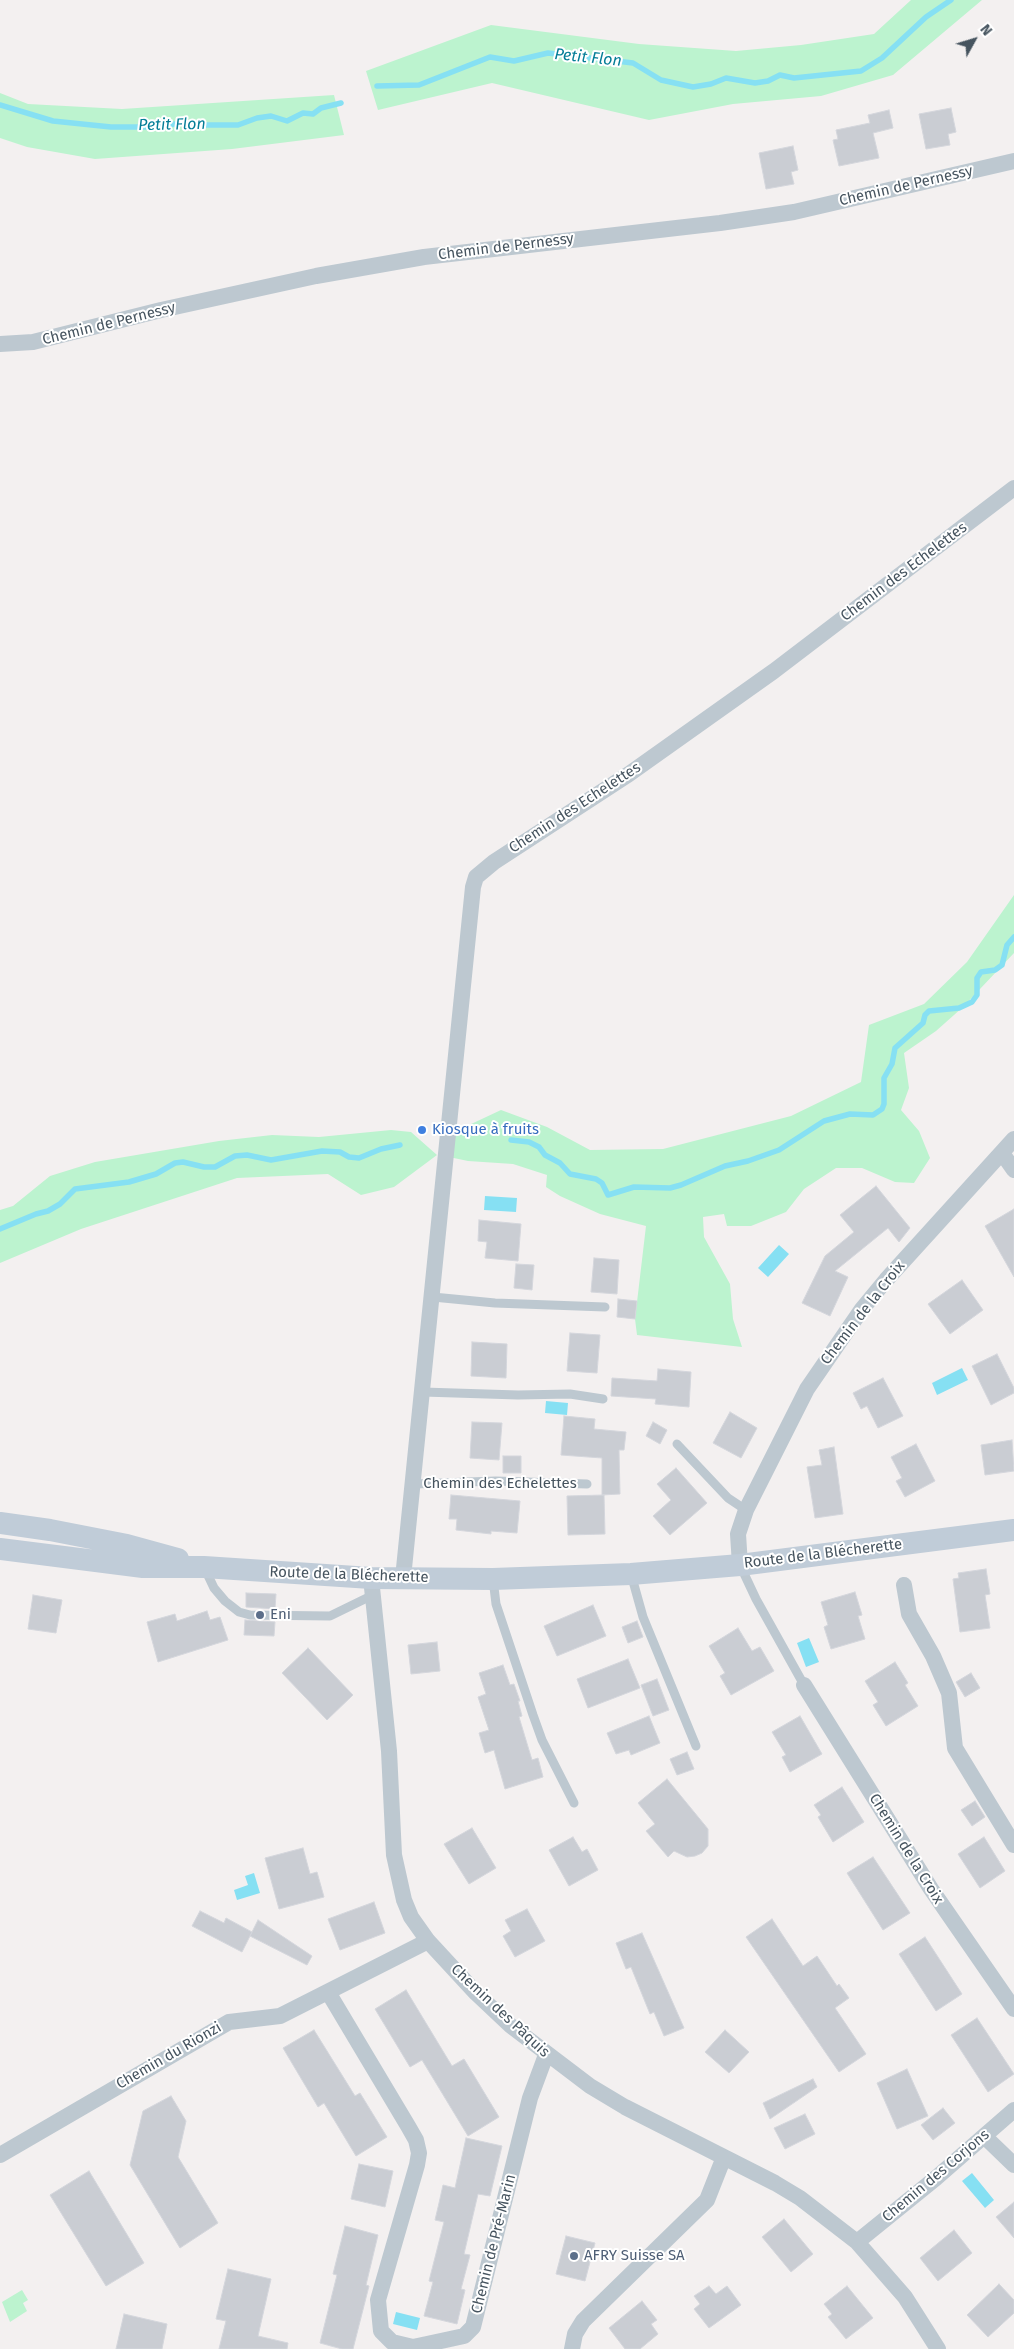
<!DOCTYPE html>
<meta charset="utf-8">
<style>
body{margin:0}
#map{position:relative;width:1014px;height:2349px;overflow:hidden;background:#f3f0f0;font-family:"Fira Sans",sans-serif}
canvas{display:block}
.north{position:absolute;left:949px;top:15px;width:50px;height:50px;-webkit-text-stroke:4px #fff;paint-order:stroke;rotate:51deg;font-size:14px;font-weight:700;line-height:20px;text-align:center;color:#46545f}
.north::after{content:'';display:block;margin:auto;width:18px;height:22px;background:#46545f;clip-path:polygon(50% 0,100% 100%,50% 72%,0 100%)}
</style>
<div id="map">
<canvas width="1014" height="2349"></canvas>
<div class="north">N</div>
</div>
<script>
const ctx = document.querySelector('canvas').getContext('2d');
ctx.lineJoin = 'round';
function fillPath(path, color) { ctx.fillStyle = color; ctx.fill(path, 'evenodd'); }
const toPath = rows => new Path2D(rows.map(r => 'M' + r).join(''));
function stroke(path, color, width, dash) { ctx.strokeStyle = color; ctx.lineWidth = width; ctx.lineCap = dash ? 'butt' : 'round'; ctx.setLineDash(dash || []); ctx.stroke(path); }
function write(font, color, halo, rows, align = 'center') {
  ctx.font = font + ' "Fira Sans",sans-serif'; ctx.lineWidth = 4; ctx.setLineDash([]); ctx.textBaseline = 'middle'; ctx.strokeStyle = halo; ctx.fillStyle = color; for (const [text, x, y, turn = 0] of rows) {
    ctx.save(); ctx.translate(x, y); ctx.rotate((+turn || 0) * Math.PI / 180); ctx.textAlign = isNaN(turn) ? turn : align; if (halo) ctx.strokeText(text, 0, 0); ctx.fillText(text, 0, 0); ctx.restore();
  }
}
fillPath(toPath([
 [911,0,982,0,893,75,821,96,733,104,649,120,492,83,378,110,366,71,491,25,639,44,736,51,801,45,874,34],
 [0,93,28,104,122,109,334,95,344,135,232,149,95,159,27,147,0,138],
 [1014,895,1014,953,963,1007,936,1031,904,1053,909,1088,901,1110,919,1131,930,1158,914,1183,895,1182,862,1168,836,1168,804,1189,786,1212,751,1226,727,1226,724,1214,703,1217,704,1237,730,1284,733,1319,742,1347,637,1335,635,1319,646,1226,600,1214,560,1196,546,1187,547,1175,513,1164,468,1161,449,1157,452,1133,501,1110,547,1127,590,1150,663,1149,791,1116,861,1082,869,1025,924,1004,967,962],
 [391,1130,411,1132,437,1155,394,1187,361,1195,328,1174,237,1178,81,1229,0,1263,0,1210,13,1206,50,1176,95,1162,219,1141,272,1135,319,1137],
 [22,2290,28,2300,23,2303,27,2311,10,2322,2,2302]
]), '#bcf3cf');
fillPath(toPath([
 [485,1196,517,1198,516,1212,484,1210],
 [779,1245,789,1254,768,1277,758,1268],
 [962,1368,968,1380,937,1395,932,1383],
 [546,1401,568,1403,567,1415,545,1413],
 [809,1638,819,1662,806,1667,797,1643],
 [254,1873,260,1893,237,1900,234,1890,248,1885,245,1876],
 [972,2173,994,2200,985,2208,962,2181],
 [396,2312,420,2318,417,2330,393,2324]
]), '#86e0f3');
stroke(toPath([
 [377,86,419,85,490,57,514,61,548,53,633,63,661,80,693,87,711,84,726,78,755,83,768,81,780,75,794,78,861,71,882,58,926,17,951,0],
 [0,105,53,121,111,127,151,127,183,123,193,125,238,125,257,118,271,116,287,121,303,113,313,114,321,108,341,103],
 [511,1140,529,1142,539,1147,545,1155,560,1163,570,1174,596,1179,602,1183,608,1195,634,1187,670,1188,681,1185,725,1166,748,1161,779,1150,824,1121,850,1114,873,1115,882,1109,884,1104,884,1078,892,1064,895,1048,923,1023,925,1015,929,1011,959,1008,972,1002,977,995,977,978,981,972,995,970,1002,965,1007,945,1014,937],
 [0,1229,36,1214,48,1211,60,1204,75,1189,129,1182,156,1174,175,1163,183,1162,204,1167,215,1167,235,1156,247,1155,271,1160,322,1151,340,1152,349,1157,359,1158,381,1149,400,1145]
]), '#86e0f3', 5.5);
const building = toPath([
 [951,108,956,132,948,134,950,145,926,149,919,114,951,108],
 [889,110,893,128,873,133,879,158,839,166,833,140,838,139,836,130,870,123,868,115,889,110],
 [793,146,798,170,791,172,794,184,766,189,759,153,793,146],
 [876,1186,910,1228,899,1242,888,1228,835,1271,848,1277,830,1316,802,1303,825,1256,854,1232,840,1215,876,1186],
 [1014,1209,1014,1277,985,1226,1014,1209],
 [479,1220,521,1224,518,1261,485,1258,487,1242,478,1241,479,1220],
 [594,1258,619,1260,617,1294,591,1292,594,1258],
 [516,1264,534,1265,532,1290,514,1288,516,1264],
 [962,1280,983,1310,950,1334,928,1304,962,1280],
 [618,1299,637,1301,635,1319,617,1317,618,1299],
 [570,1333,600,1335,597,1373,567,1371,570,1333],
 [472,1342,507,1344,506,1378,471,1376,472,1342],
 [997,1354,1014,1388,1014,1393,991,1405,972,1366,997,1354],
 [658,1369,691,1372,689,1407,655,1404,656,1399,611,1396,612,1378,657,1381,658,1369],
 [883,1378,903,1416,878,1428,867,1406,861,1409,853,1393,883,1378],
 [730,1412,757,1428,741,1458,713,1443,730,1412],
 [564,1416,595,1419,594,1429,626,1432,624,1450,619,1450,620,1494,602,1495,602,1458,561,1455,564,1416],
 [472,1422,502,1423,499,1460,470,1458,472,1422],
 [653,1422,667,1430,660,1444,646,1436,653,1422],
 [1012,1440,1014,1471,985,1475,981,1445,1012,1440],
 [916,1444,935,1481,905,1497,896,1481,902,1478,891,1457,916,1444],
 [834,1447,843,1514,815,1518,807,1467,822,1465,819,1450,834,1447],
 [503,1456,521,1456,521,1473,503,1473,503,1456],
 [676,1468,707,1503,670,1535,653,1516,671,1500,657,1484,676,1468],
 [451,1495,520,1501,517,1533,491,1531,491,1534,456,1530,457,1519,449,1519,451,1495],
 [604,1495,605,1534,568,1535,567,1496,604,1495],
 [986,1569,990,1594,985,1595,990,1628,960,1632,953,1579,959,1578,958,1573,986,1569],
 [855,1592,862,1615,858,1616,865,1639,831,1649,824,1627,828,1625,821,1602,855,1592],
 [246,1593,276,1594,275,1609,246,1607,246,1593],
 [33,1595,62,1600,56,1633,28,1629,33,1595],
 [593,1605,606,1636,557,1656,544,1626,593,1605],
 [207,1611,210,1620,220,1617,228,1640,158,1662,147,1622,175,1614,177,1621,207,1611],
 [245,1620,275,1622,274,1636,244,1635,245,1620],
 [637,1621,643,1637,628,1643,622,1627,637,1621],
 [738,1628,752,1651,760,1647,774,1671,731,1695,720,1676,725,1673,709,1646,738,1628],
 [437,1642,440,1671,411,1674,408,1645,437,1642],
 [308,1648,353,1695,327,1720,282,1673,308,1648],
 [628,1659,640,1688,588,1708,577,1679,628,1659],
 [895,1662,908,1683,905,1685,918,1706,886,1726,873,1705,878,1702,865,1681,895,1662],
 [503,1665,510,1685,514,1684,520,1701,518,1701,522,1716,519,1717,532,1760,538,1758,543,1777,505,1789,494,1750,485,1753,479,1733,489,1730,478,1697,486,1694,479,1673,503,1665],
 [971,1673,980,1688,965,1697,956,1682,971,1673],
 [657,1679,669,1710,653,1716,641,1685,657,1679],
 [649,1716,660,1743,631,1755,629,1750,616,1754,607,1733,649,1716],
 [800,1716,822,1754,790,1772,782,1757,786,1755,772,1732,800,1716],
 [687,1752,694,1769,677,1775,670,1759,687,1752],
 [667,1779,708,1829,708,1846,702,1853,695,1856,687,1857,674,1851,668,1857,646,1831,655,1824,638,1803,667,1779],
 [842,1787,864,1822,833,1842,818,1817,821,1815,814,1805,842,1787],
 [975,1801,985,1817,972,1826,961,1810,975,1801],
 [472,1828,496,1868,469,1884,444,1844,472,1828],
 [573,1837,582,1852,587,1849,598,1870,569,1886,549,1850,573,1837],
 [984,1837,1005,1871,980,1888,958,1854,984,1837],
 [303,1848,310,1874,317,1872,324,1897,279,1909,265,1858,303,1848],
 [873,1857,910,1913,883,1930,847,1873,873,1857],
 [374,1902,385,1933,340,1950,328,1919,374,1902],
 [527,1909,545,1941,515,1957,503,1936,511,1931,505,1920,527,1909],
 [200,1911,224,1923,226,1918,252,1932,242,1952,192,1926,200,1911],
 [772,1919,803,1966,817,1956,837,1986,839,1984,849,1998,835,2008,866,2054,839,2072,746,1937,772,1919],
 [258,1920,312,1956,307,1965,250,1936,258,1920],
 [642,1933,684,2028,664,2036,654,2012,650,2014,631,1967,626,1969,616,1943,642,1933],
 [925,1937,962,1994,936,2011,899,1954,925,1937],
 [406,1990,452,2066,464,2059,499,2117,468,2136,422,2060,410,2067,375,2009,406,1990],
 [977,2018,1014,2074,988,2092,951,2035,977,2018],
 [314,2030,355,2096,360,2093,387,2137,356,2156,324,2103,318,2107,283,2048,314,2030],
 [725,2030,749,2052,729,2073,705,2052,725,2030],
 [907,2069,928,2116,897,2129,877,2083,907,2069],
 [813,2079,817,2087,770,2119,763,2103,813,2079],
 [171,2096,186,2121,178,2157,218,2223,180,2248,130,2165,143,2111,171,2096],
 [943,2108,955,2123,933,2140,921,2125,943,2108],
 [805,2114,815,2134,785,2149,774,2128,805,2114],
 [466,2138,502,2146,490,2196,478,2194,464,2254,470,2255,461,2289,465,2290,457,2324,424,2316,433,2282,429,2281,444,2222,435,2220,439,2203,443,2185,455,2188,466,2138],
 [359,2164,393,2171,385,2207,351,2199,359,2164],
 [89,2171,144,2263,106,2286,50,2195,89,2171],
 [1014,2202,1014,2238,996,2217,1014,2202],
 [784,2219,813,2254,791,2272,762,2237,784,2219],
 [345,2226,378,2235,366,2285,369,2286,353,2349,342,2349,320,2343,337,2275,333,2274,345,2226],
 [954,2230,972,2253,938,2281,920,2258,954,2230],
 [566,2236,595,2243,585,2281,556,2274,566,2236],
 [228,2269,271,2279,258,2336,288,2343,287,2349,219,2349,226,2321,216,2319,228,2269],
 [999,2284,1014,2300,1014,2313,988,2337,967,2315,999,2284],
 [709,2286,716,2294,727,2286,741,2305,709,2328,694,2309,700,2304,694,2296,709,2286],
 [847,2286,873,2318,846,2339,828,2317,832,2314,824,2304,847,2286],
 [642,2301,657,2320,651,2324,658,2334,640,2349,625,2349,609,2328,642,2301],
 [124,2314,167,2324,162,2349,116,2349,124,2314]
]);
fillPath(building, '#cacdd3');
stroke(building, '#d4d6dc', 1);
stroke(toPath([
 [433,1297,495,1303,605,1307],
 [423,1392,518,1395,570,1394,603,1399],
 [677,1444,728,1498,746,1510],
 [414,1484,496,1481,587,1484],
 [740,1565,756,1599,804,1685],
 [205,1569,214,1588,225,1601,239,1612,250,1615,330,1616,373,1595],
 [631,1574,643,1617,696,1746],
 [493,1579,496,1604,533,1715,542,1740,574,1803]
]), '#bdc8d0', 9);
stroke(toPath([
 [0,344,33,342,161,310,316,276,424,257,720,223,794,212,1014,161],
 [1002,1153,1014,1170],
 [740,1565,738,1534,746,1510,807,1389,862,1309,886,1280,1014,1139],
 [371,1578,389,1751,394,1855,404,1900,411,1917,428,1941,476,1993,511,2026,590,2086,625,2107,775,2183,800,2198,857,2242,905,2297,938,2349],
 [403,1578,473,887,476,877,494,862,629,774,774,671,1014,488],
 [904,1585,909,1614,933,1656,949,1693,955,1748,1014,1845],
 [804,1685,931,1889,1014,2009],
 [328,1992,408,2126,416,2140,419,2153,417,2165,378,2300,381,2331,392,2342,413,2347,464,2336,473,2327,530,2098,546,2055],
 [984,2136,1014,2165],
 [0,2155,229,2022,280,2016,428,1941],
 [857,2242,936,2178,1014,2110],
 [572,2349,575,2334,583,2321,707,2200,724,2157]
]), '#bdc8d0', 16);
stroke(toPath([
 [0,1523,50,1530,127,1545,178,1559],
 [0,1549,143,1567,204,1567,371,1578,493,1579,631,1574,740,1565,1014,1530]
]), '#c0ccd8', 22);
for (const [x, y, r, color] of [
 [422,1130,5,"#3f7fe0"],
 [260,1615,5,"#5c6f8a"],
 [574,2256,5,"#5c6f8a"]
]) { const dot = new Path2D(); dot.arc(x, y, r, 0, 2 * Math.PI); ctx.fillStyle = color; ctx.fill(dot); stroke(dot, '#fff', 2); }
write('15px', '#46545f', '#fff', [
 ["Chemin de Pernessy",906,186,-13],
 ["Chemin de Pernessy",506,247,-7],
 ["Chemin de Pernessy",109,324,-14],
 ["Chemin des Echelettes",904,572,-37],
 ["Chemin des Echelettes",575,808,-33],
 ["Chemin de la Croix",863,1313,-52],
 ["Chemin des Echelettes",500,1484],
 ["Route de la Blécherette",823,1554,-7],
 ["Route de la Blécherette",349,1575,2],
 ["Chemin de la Croix",906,1849,58],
 ["Chemin des Pâquis",500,2011,43],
 ["Chemin du Rionzi",169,2056,-30],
 ["Chemin des Corjons",936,2176,-40],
 ["Chemin de Pré-Marin",494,2244,-76]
]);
write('15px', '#366cbe', '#fff', [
 ["Kiosque à fruits",432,1130]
], 'left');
write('15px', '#4e5e75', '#fff', [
 ["Eni",270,1615],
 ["AFRY Suisse SA",584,2256]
], 'left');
write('italic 16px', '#047d97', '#fff', [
 ["Petit Flon",588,58,6],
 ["Petit Flon",172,125,-1]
]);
</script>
